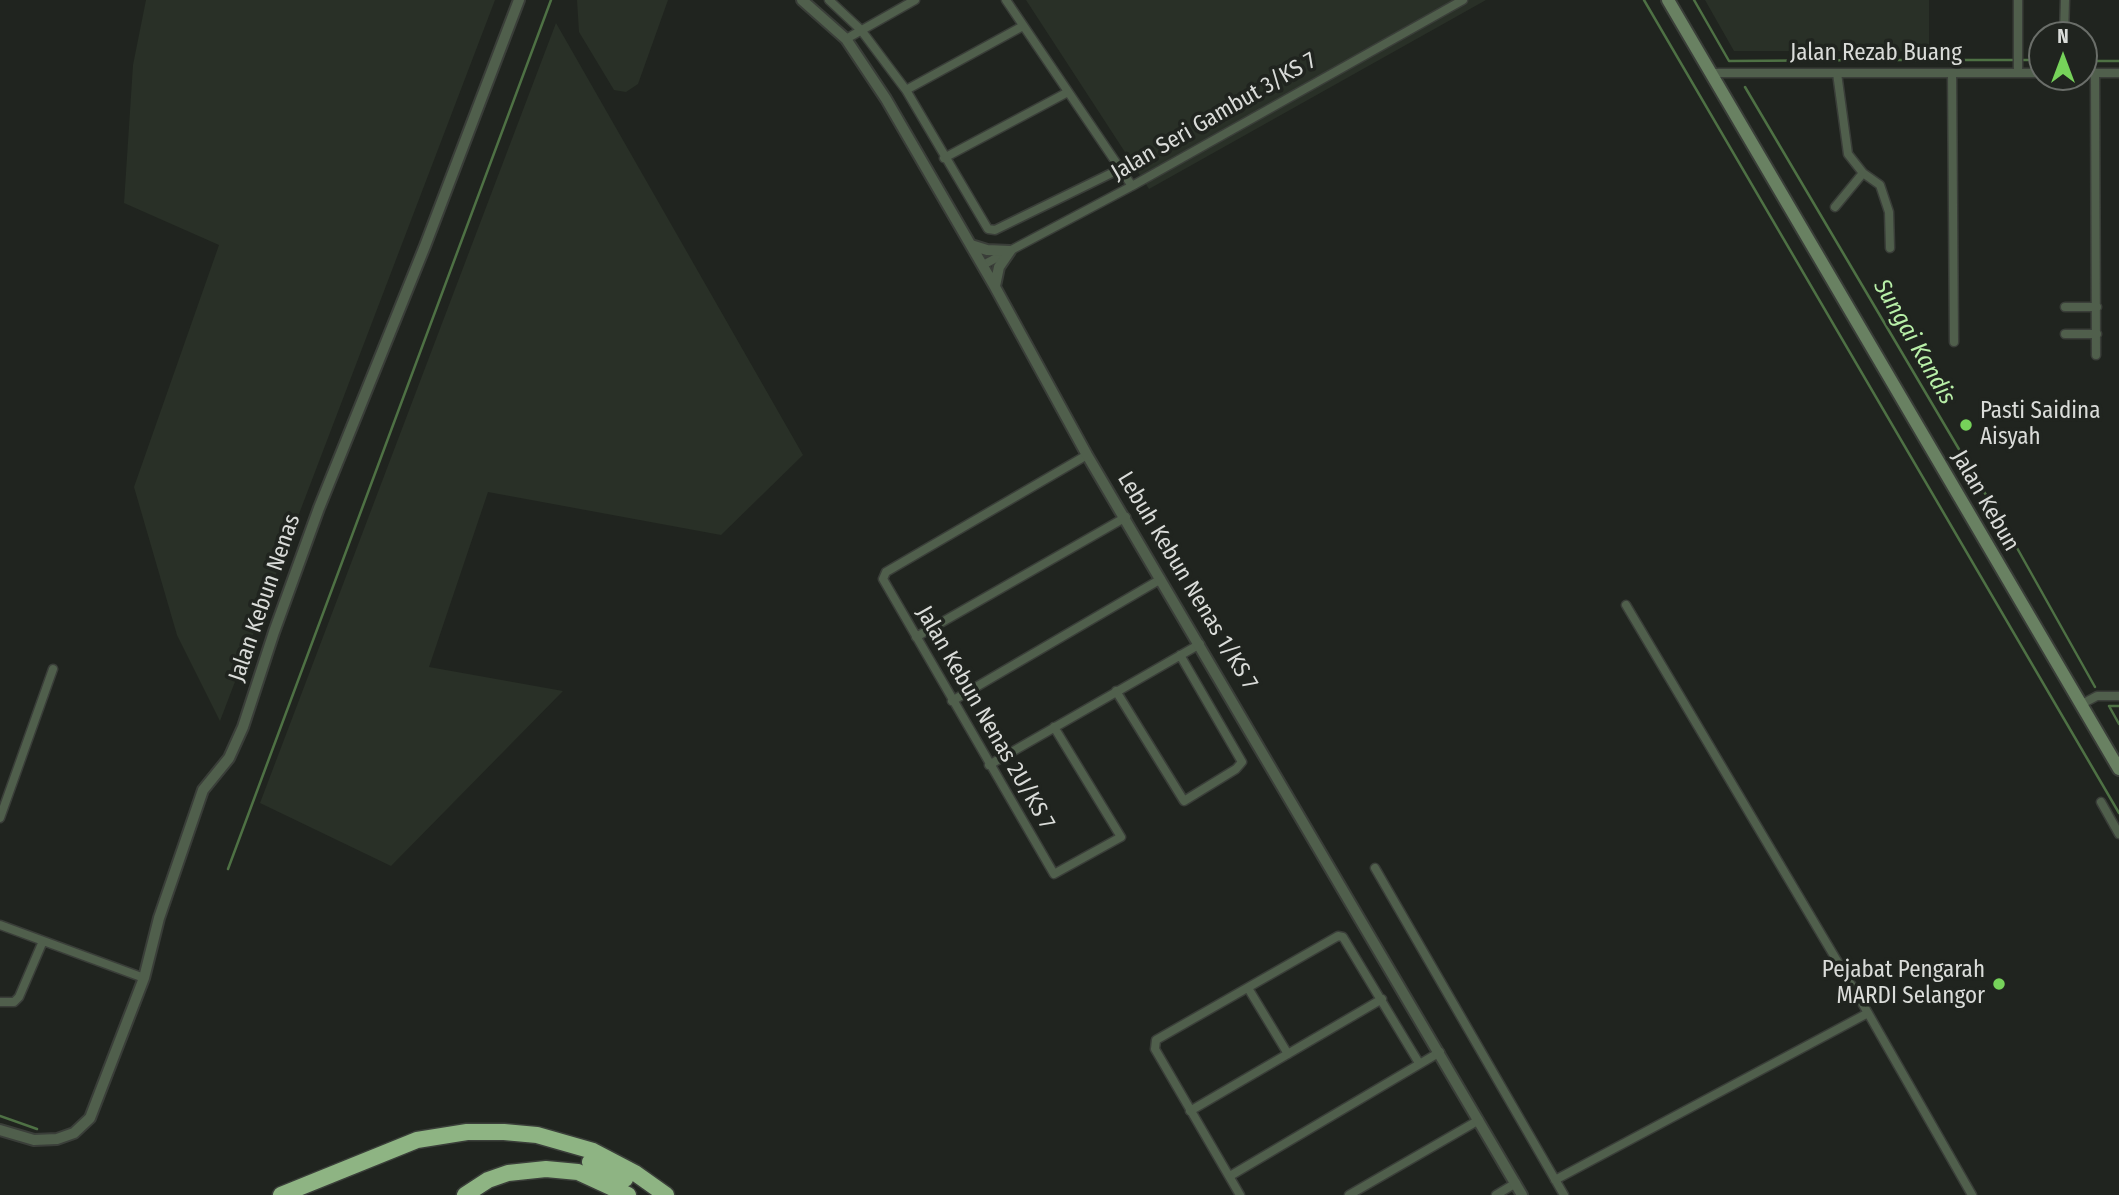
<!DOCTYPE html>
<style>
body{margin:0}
#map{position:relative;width:2119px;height:1195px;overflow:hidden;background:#20241f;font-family:"Fira Sans Condensed",sans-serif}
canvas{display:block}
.north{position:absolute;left:2028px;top:21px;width:70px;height:70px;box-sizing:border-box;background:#20241f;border:2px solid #6a6e69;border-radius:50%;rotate:0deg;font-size:19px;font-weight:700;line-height:28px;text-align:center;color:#dadcd9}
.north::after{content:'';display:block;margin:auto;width:24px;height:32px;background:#76d25a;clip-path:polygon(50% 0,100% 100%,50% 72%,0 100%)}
</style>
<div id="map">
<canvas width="2119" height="1195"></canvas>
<div class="north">N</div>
</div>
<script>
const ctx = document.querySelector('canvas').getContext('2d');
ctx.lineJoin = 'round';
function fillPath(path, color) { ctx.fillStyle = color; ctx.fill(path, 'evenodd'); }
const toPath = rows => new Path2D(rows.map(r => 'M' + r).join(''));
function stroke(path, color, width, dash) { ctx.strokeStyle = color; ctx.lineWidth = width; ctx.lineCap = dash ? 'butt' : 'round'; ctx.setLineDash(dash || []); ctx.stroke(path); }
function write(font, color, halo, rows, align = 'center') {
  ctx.font = font + ' "Fira Sans Condensed",sans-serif'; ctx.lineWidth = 7; ctx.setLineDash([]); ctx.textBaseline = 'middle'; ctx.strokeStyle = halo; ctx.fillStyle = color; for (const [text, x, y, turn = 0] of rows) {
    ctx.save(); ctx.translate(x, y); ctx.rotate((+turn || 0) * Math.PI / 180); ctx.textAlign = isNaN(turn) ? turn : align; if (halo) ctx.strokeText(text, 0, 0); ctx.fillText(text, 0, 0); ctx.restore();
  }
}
fillPath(toPath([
 [146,0,495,0,220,721,177,635,134,487,219,245,124,203,133,65],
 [577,0,668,0,638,84,626,92,614,90,579,32],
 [1026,0,1486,0,1149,189],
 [1705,0,1929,0,1929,51,1734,51],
 [556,23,803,455,721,535,488,492,429,667,563,691,391,866,260,803]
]), '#293027');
stroke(toPath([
 [1644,0,2119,813],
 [1694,0,1729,61,1874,60],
 [1889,60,2042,60],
 [2084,61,2119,61],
 [1745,87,2012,539,2095,687],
 [2109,706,2119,724],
 [2109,706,2119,706],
 [228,869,551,0],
 [0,1116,37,1129]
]), '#4e7144', 2.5);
const minor = toPath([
 [829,0,861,30,906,90,988,229,995,230,1120,169],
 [1006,0,1132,186],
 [2018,0,2018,73],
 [2064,35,2065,0],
 [846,39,915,0],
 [1711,73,2042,73],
 [1837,73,1848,154,1863,173,1880,185,1889,212,1890,248],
 [1952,73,1954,342],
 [2084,73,2119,73],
 [2095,73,2096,355],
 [906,90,1023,26],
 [944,158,1068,92],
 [1835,207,1863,173],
 [983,265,1132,186,1463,0],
 [2065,307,2097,307],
 [2065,334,2097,334],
 [1626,605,1868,1013,1972,1195],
 [916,637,1126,517],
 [1116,691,1184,801,1236,769,1242,762,1180,655],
 [952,701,1161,579],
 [2080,705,2097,696,2119,696],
 [1054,727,1121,837,1054,874,883,579,886,572,1087,455],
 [989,765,1200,644],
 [2101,802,2119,834],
 [0,818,53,669],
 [1375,868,1564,1195],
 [0,925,144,978],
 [1248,988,1288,1054],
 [0,1002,14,1002,19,997,43,941],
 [1190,1111,1382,999],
 [1230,1176,1440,1052],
 [1555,1180,1868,1013],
 [1240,1195,1155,1049,1156,1040,1338,936,1343,937,1419,1063],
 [1349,1195,1479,1120],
 [1496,1195,1516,1183]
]);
const tertiary = toPath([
 [802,0,846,39,886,99,995,287,1087,455,1522,1195],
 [971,245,987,250,1010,251],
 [995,286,999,267,1010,251],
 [0,1130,34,1140,57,1139,74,1133,90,1118,144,978,159,918,203,790,229,758,243,727,274,632,319,508,425,246,519,0]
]);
const secondary = toPath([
 [1668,0,2119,769]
]);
const motorway = toPath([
 [590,1162,625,1179],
 [281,1195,417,1140,467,1132,504,1132,537,1135,593,1151,635,1173,666,1195],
 [465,1195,488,1180,508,1173,546,1169,578,1172,628,1195]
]);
stroke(minor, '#3a3e39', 11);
stroke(tertiary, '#3a3e39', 14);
stroke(secondary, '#3a3e39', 16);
stroke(motorway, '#3a3e39', 19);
stroke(minor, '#505f4c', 8);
stroke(tertiary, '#505f4c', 10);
stroke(secondary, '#698162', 12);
stroke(motorway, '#8eb483', 16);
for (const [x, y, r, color] of [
 [1966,425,7,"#76d25a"],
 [1999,984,7,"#76d25a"]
]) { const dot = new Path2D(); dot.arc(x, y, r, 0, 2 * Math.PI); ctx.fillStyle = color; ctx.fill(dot); stroke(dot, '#20241f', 2.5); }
write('23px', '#dadcd9', '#20241f', [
 ["Jalan Rezab Buang",1876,54],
 ["Jalan Seri Gambut 3/KS 7",1214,117,-30],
 ["Jalan Kebun",1985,501,60],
 ["Lebuh Kebun Nenas 1/KS 7",1187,581,59],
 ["Jalan Kebun Nenas",265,598,-71],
 ["Jalan Kebun Nenas 2U/KS 7",985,718,60]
]);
write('23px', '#dadcd9', '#20241f', [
 ["Pasti Saidina",1980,412],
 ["Aisyah",1980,438],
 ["Pejabat Pengarah",1985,971,"right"],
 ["MARDI Selangor",1985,997,"right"]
], 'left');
write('italic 24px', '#b8efa8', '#20241f', [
 ["Sungai Kandis",1914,342,60]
]);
</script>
